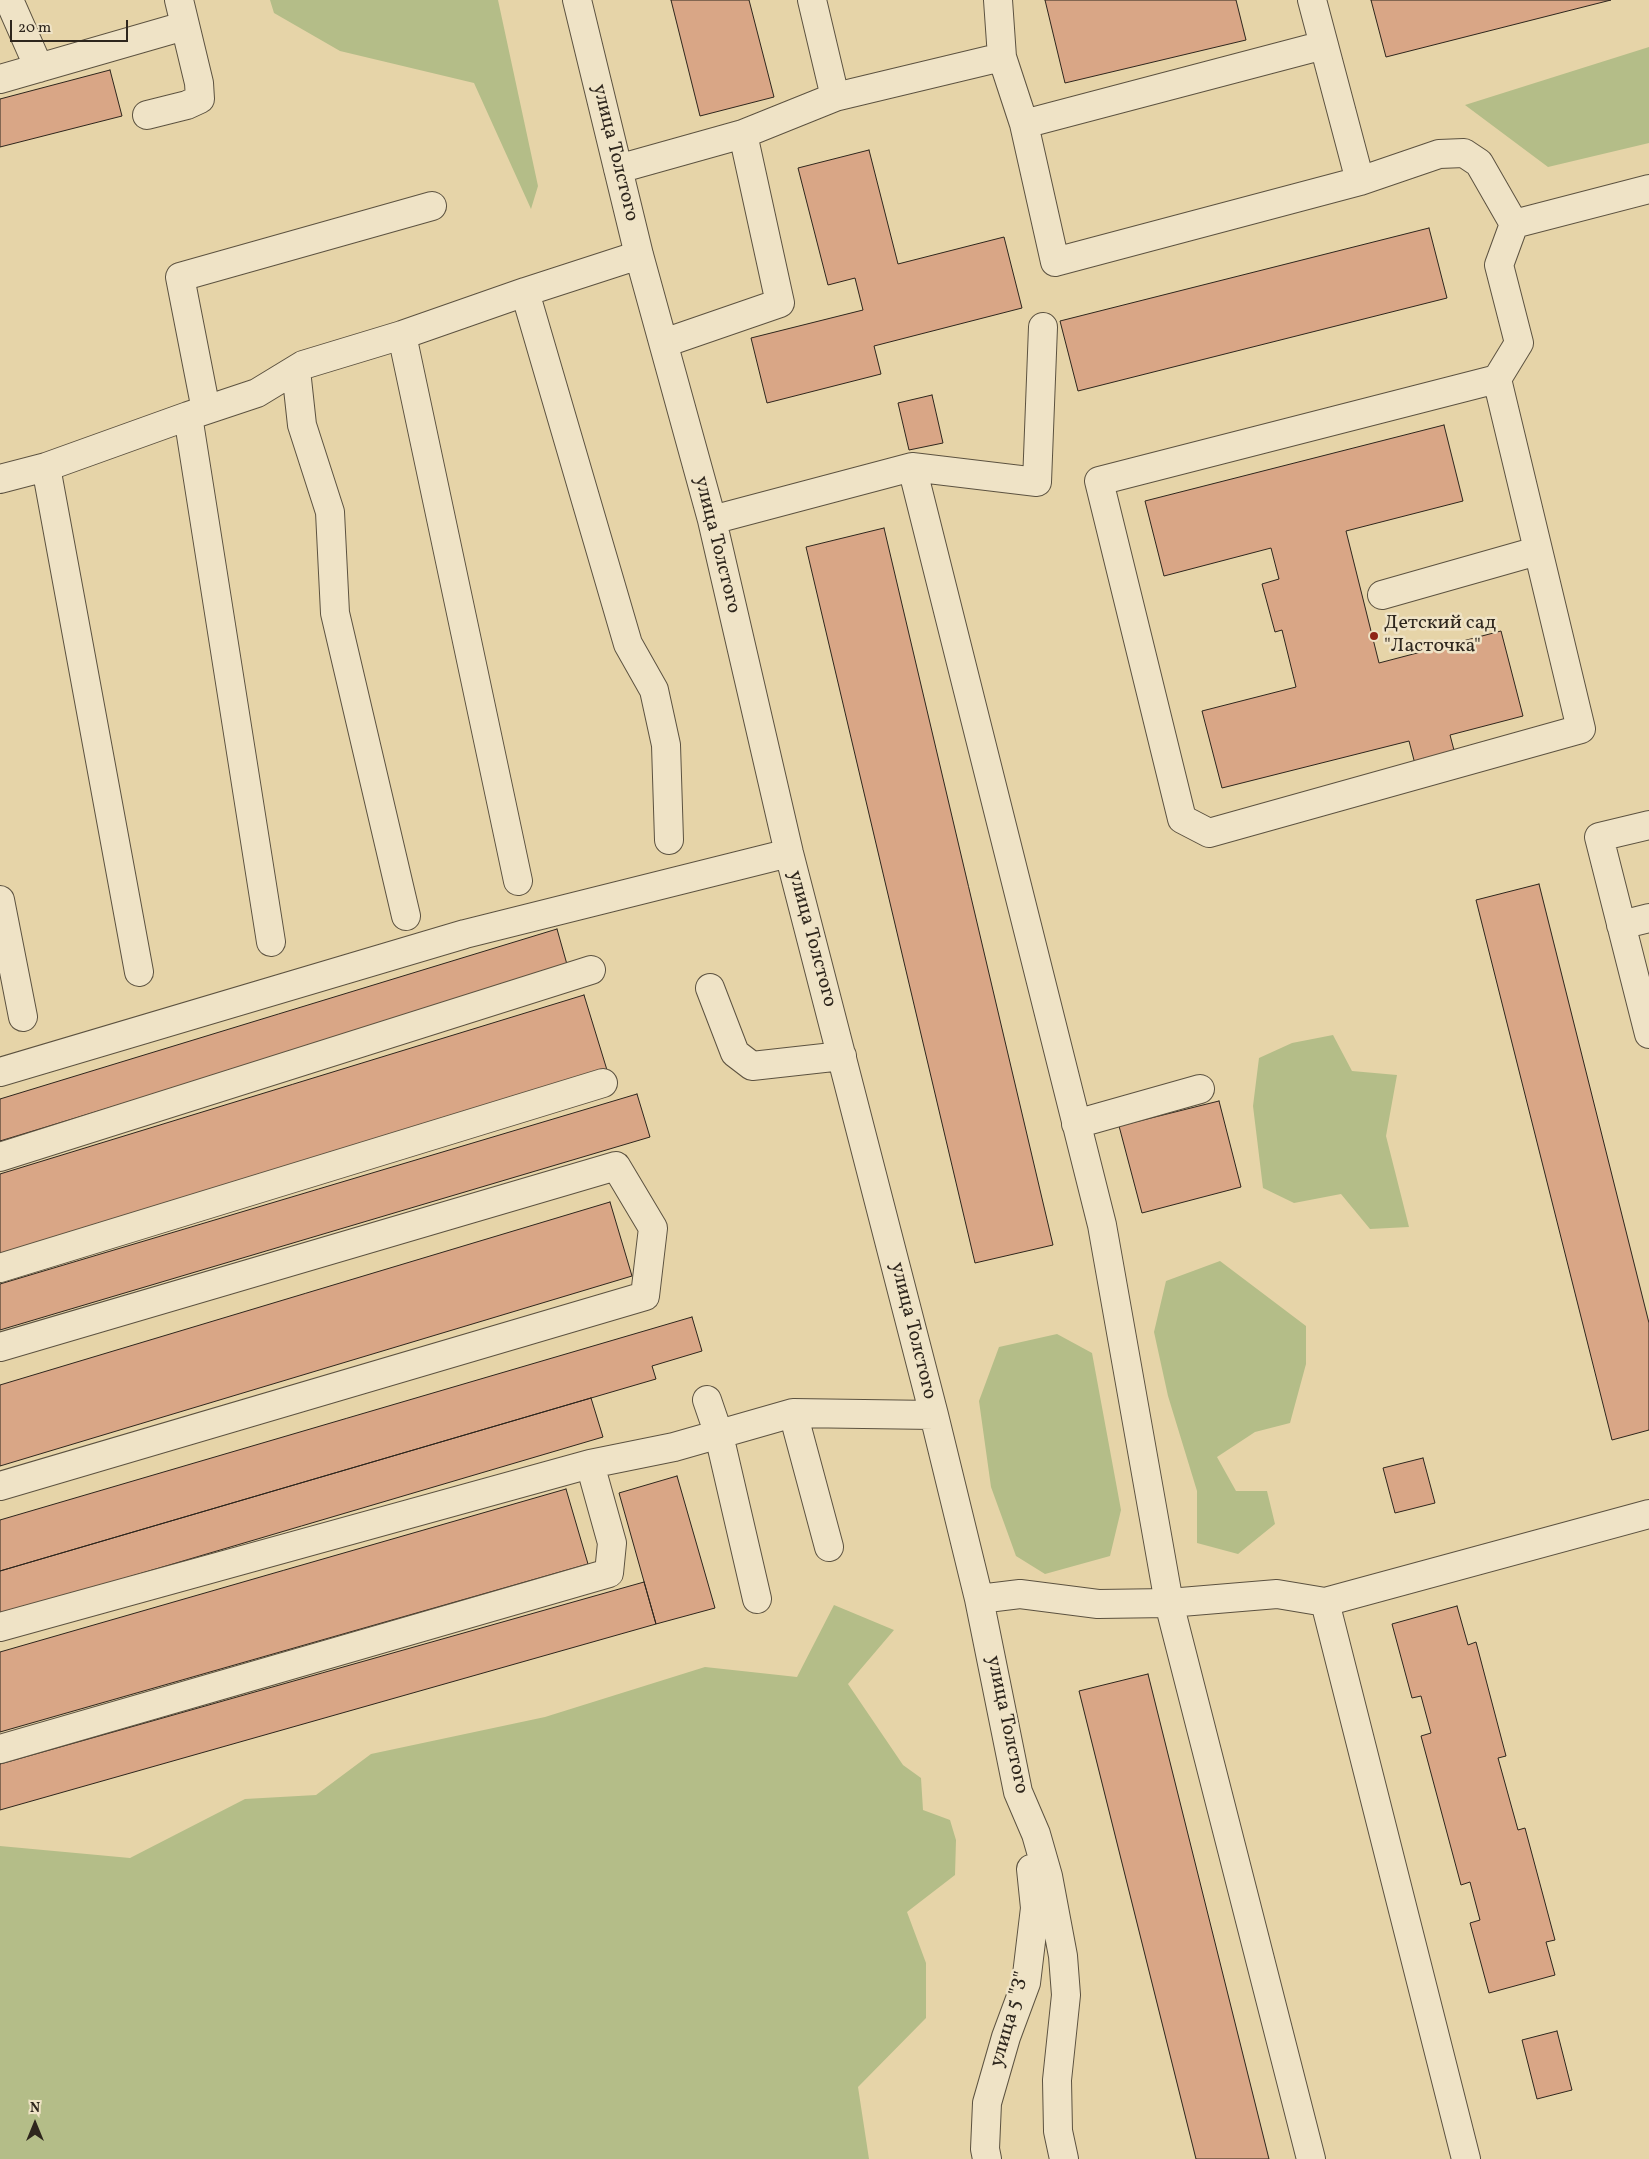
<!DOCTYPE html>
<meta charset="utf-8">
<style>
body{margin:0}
#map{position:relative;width:1649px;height:2159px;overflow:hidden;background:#e6d4a8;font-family:Vollkorn,serif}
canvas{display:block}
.north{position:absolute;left:10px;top:2099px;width:50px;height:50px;-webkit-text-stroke:4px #efe3c6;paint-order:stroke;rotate:0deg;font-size:14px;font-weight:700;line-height:20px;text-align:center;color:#2e261d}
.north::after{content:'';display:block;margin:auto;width:18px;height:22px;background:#2e261d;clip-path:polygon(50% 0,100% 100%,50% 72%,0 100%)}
.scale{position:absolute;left:10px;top:20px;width:118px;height:22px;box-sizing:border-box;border:2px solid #2e261d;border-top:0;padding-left:6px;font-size:15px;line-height:18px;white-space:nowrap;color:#2e261d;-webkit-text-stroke:4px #efe3c6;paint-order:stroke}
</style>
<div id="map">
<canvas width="1649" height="2159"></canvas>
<div class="north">N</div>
<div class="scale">20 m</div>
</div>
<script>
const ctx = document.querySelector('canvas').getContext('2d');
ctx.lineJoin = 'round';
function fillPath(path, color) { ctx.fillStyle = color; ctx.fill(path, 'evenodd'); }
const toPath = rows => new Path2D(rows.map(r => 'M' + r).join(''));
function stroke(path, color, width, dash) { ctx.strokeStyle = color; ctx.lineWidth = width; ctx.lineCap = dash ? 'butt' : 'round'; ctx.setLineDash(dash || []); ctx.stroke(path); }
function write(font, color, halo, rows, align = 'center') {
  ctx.font = font + ' Vollkorn,serif'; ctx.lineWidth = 5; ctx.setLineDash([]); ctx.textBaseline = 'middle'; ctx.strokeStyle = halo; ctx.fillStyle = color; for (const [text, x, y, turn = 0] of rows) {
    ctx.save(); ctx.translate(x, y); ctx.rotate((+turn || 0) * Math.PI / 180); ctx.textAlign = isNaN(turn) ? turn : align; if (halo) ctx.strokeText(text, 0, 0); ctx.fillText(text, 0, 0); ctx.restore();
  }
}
fillPath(toPath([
 [270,0,498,0,538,186,531,209,474,83,340,51,274,13],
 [1649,47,1649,143,1548,167,1465,105],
 [1333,1035,1352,1071,1397,1075,1386,1136,1409,1227,1370,1229,1341,1194,1294,1203,1263,1188,1253,1106,1259,1058,1292,1043],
 [1220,1261,1306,1326,1306,1364,1290,1423,1255,1432,1217,1457,1236,1491,1267,1491,1275,1524,1238,1554,1197,1543,1197,1491,1168,1396,1154,1332,1166,1281],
 [1057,1334,1092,1353,1121,1510,1110,1556,1045,1574,1016,1556,991,1487,979,1401,999,1347],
 [834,1605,894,1630,848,1684,903,1765,921,1778,923,1810,950,1820,956,1840,955,1875,907,1912,926,1963,926,2018,858,2087,869,2159,0,2159,0,1846,130,1858,245,1799,316,1795,371,1754,545,1717,705,1667,797,1677]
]), '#b4bd88');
const building = toPath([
 [671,0,749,0,774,97,700,116,671,0],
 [1045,0,1236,0,1246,40,1065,83,1045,0],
 [1371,0,1611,0,1386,57,1371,0],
 [110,70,122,116,0,147,0,99,110,70],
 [869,150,898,264,1004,237,1022,308,874,346,881,374,767,403,751,338,863,310,855,278,828,285,798,168,869,150],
 [1429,228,1447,298,1078,391,1060,321,1429,228],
 [932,395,943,443,909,450,898,403,932,395],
 [1444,425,1463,501,1346,531,1379,663,1501,631,1523,716,1450,735,1455,754,1415,764,1409,741,1222,788,1202,711,1296,687,1282,630,1275,632,1262,584,1279,579,1271,548,1164,576,1145,501,1444,425],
 [884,528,1053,1245,975,1263,806,547,884,528],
 [1539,884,1649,1323,1649,1430,1612,1440,1476,900,1539,884],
 [557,929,568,968,0,1141,0,1099,557,929],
 [584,995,607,1070,0,1255,0,1174,584,995],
 [637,1094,650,1137,0,1330,0,1284,637,1094],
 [1219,1101,1241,1187,1142,1213,1119,1126,1219,1101],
 [610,1202,632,1276,0,1466,0,1385,610,1202],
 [692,1317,702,1351,652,1366,656,1379,0,1571,0,1520,692,1317],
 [591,1398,603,1437,0,1615,0,1571,591,1398],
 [1423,1458,1435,1503,1395,1513,1383,1468,1423,1458],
 [677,1476,715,1608,656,1624,619,1493,677,1476],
 [566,1489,588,1564,0,1732,0,1652,566,1489],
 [644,1582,656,1624,0,1810,0,1764,644,1582],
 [1457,1606,1468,1645,1476,1642,1506,1756,1498,1758,1518,1830,1525,1828,1555,1940,1546,1942,1555,1975,1489,1993,1470,1923,1480,1920,1470,1882,1461,1885,1421,1736,1431,1733,1421,1696,1412,1698,1392,1624,1457,1606],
 [1148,1674,1269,2159,1196,2159,1079,1691,1148,1674],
 [1557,2031,1572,2090,1537,2099,1522,2040,1557,2031]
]);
fillPath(building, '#d9a686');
stroke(building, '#2e261d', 1);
const minor = toPath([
 [9,0,39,68],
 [577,0,639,255,712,520,789,853,934,1415,979,1599,1018,1792,1036,1834,1048,1876,1063,1956,1066,1995,1057,2080,1058,2131,1064,2159],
 [812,0,835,97],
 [998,0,1002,57],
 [1312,0,1360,181],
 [0,79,184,26],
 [147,115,187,105,200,99,199,83,179,0],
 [1024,124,1324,45],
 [618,169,743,134,835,97,1002,57,1024,124,1055,262,1360,181,1439,154,1464,153,1479,163,1514,224,1649,189],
 [525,292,628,644,654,690,666,745,669,840],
 [402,335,518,881],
 [664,343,780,303,743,134],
 [296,370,302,425,330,512,335,613,406,916],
 [1497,379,1099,481,1182,819,1209,833,1581,729,1497,379,1519,343,1499,265,1514,224],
 [206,410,180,277,432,206],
 [188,416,271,942],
 [46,467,139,972],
 [912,467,1102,1225,1169,1603,1311,2159],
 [0,479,46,467,188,416,257,393,303,365,402,335,525,292,639,255],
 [712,520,912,467,1037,482,1043,327],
 [1382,595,1537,551],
 [1649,825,1599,837,1649,1034],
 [0,900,23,1017],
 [1621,925,1649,918],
 [710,988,735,1053,752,1066,842,1056],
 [0,1072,465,934,789,853],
 [1076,1124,1200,1089],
 [0,1157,591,970],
 [0,1268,603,1083],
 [0,1347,616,1166,653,1228,645,1296,0,1486],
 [707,1400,719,1435,757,1599],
 [793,1413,829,1547],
 [979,1599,1020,1594,1098,1604,1169,1603,1277,1594,1325,1602,1649,1514],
 [1325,1602,1466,2159],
 [0,1627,590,1464,674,1447,793,1413,934,1415],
 [0,1749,609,1573,612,1543,590,1464],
 [987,2159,985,2149,987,2103,1006,2037,1026,1983,1035,1908,1031,1869]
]);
stroke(minor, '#5c5240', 30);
stroke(minor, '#efe3c6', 28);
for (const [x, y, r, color] of [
 [1374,636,5,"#8f2418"]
]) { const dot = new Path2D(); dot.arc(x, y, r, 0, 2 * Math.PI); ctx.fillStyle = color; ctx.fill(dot); stroke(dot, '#efe3c6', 2); }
write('20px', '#2e261d', '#efe3c6', [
 ["улица Толстого",614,153,76],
 ["улица Толстого",716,545,76],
 ["улица Толстого",811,939,75],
 ["улица Толстого",912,1331,76],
 ["улица Толстого",1006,1725,78],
 ["улица 5 \"З\"",1011,2020,-74]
]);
write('20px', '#2e261d', '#efe3c6', [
 ["Детский сад",1384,624],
 ["\"Ласточка\"",1384,647]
], 'left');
</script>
